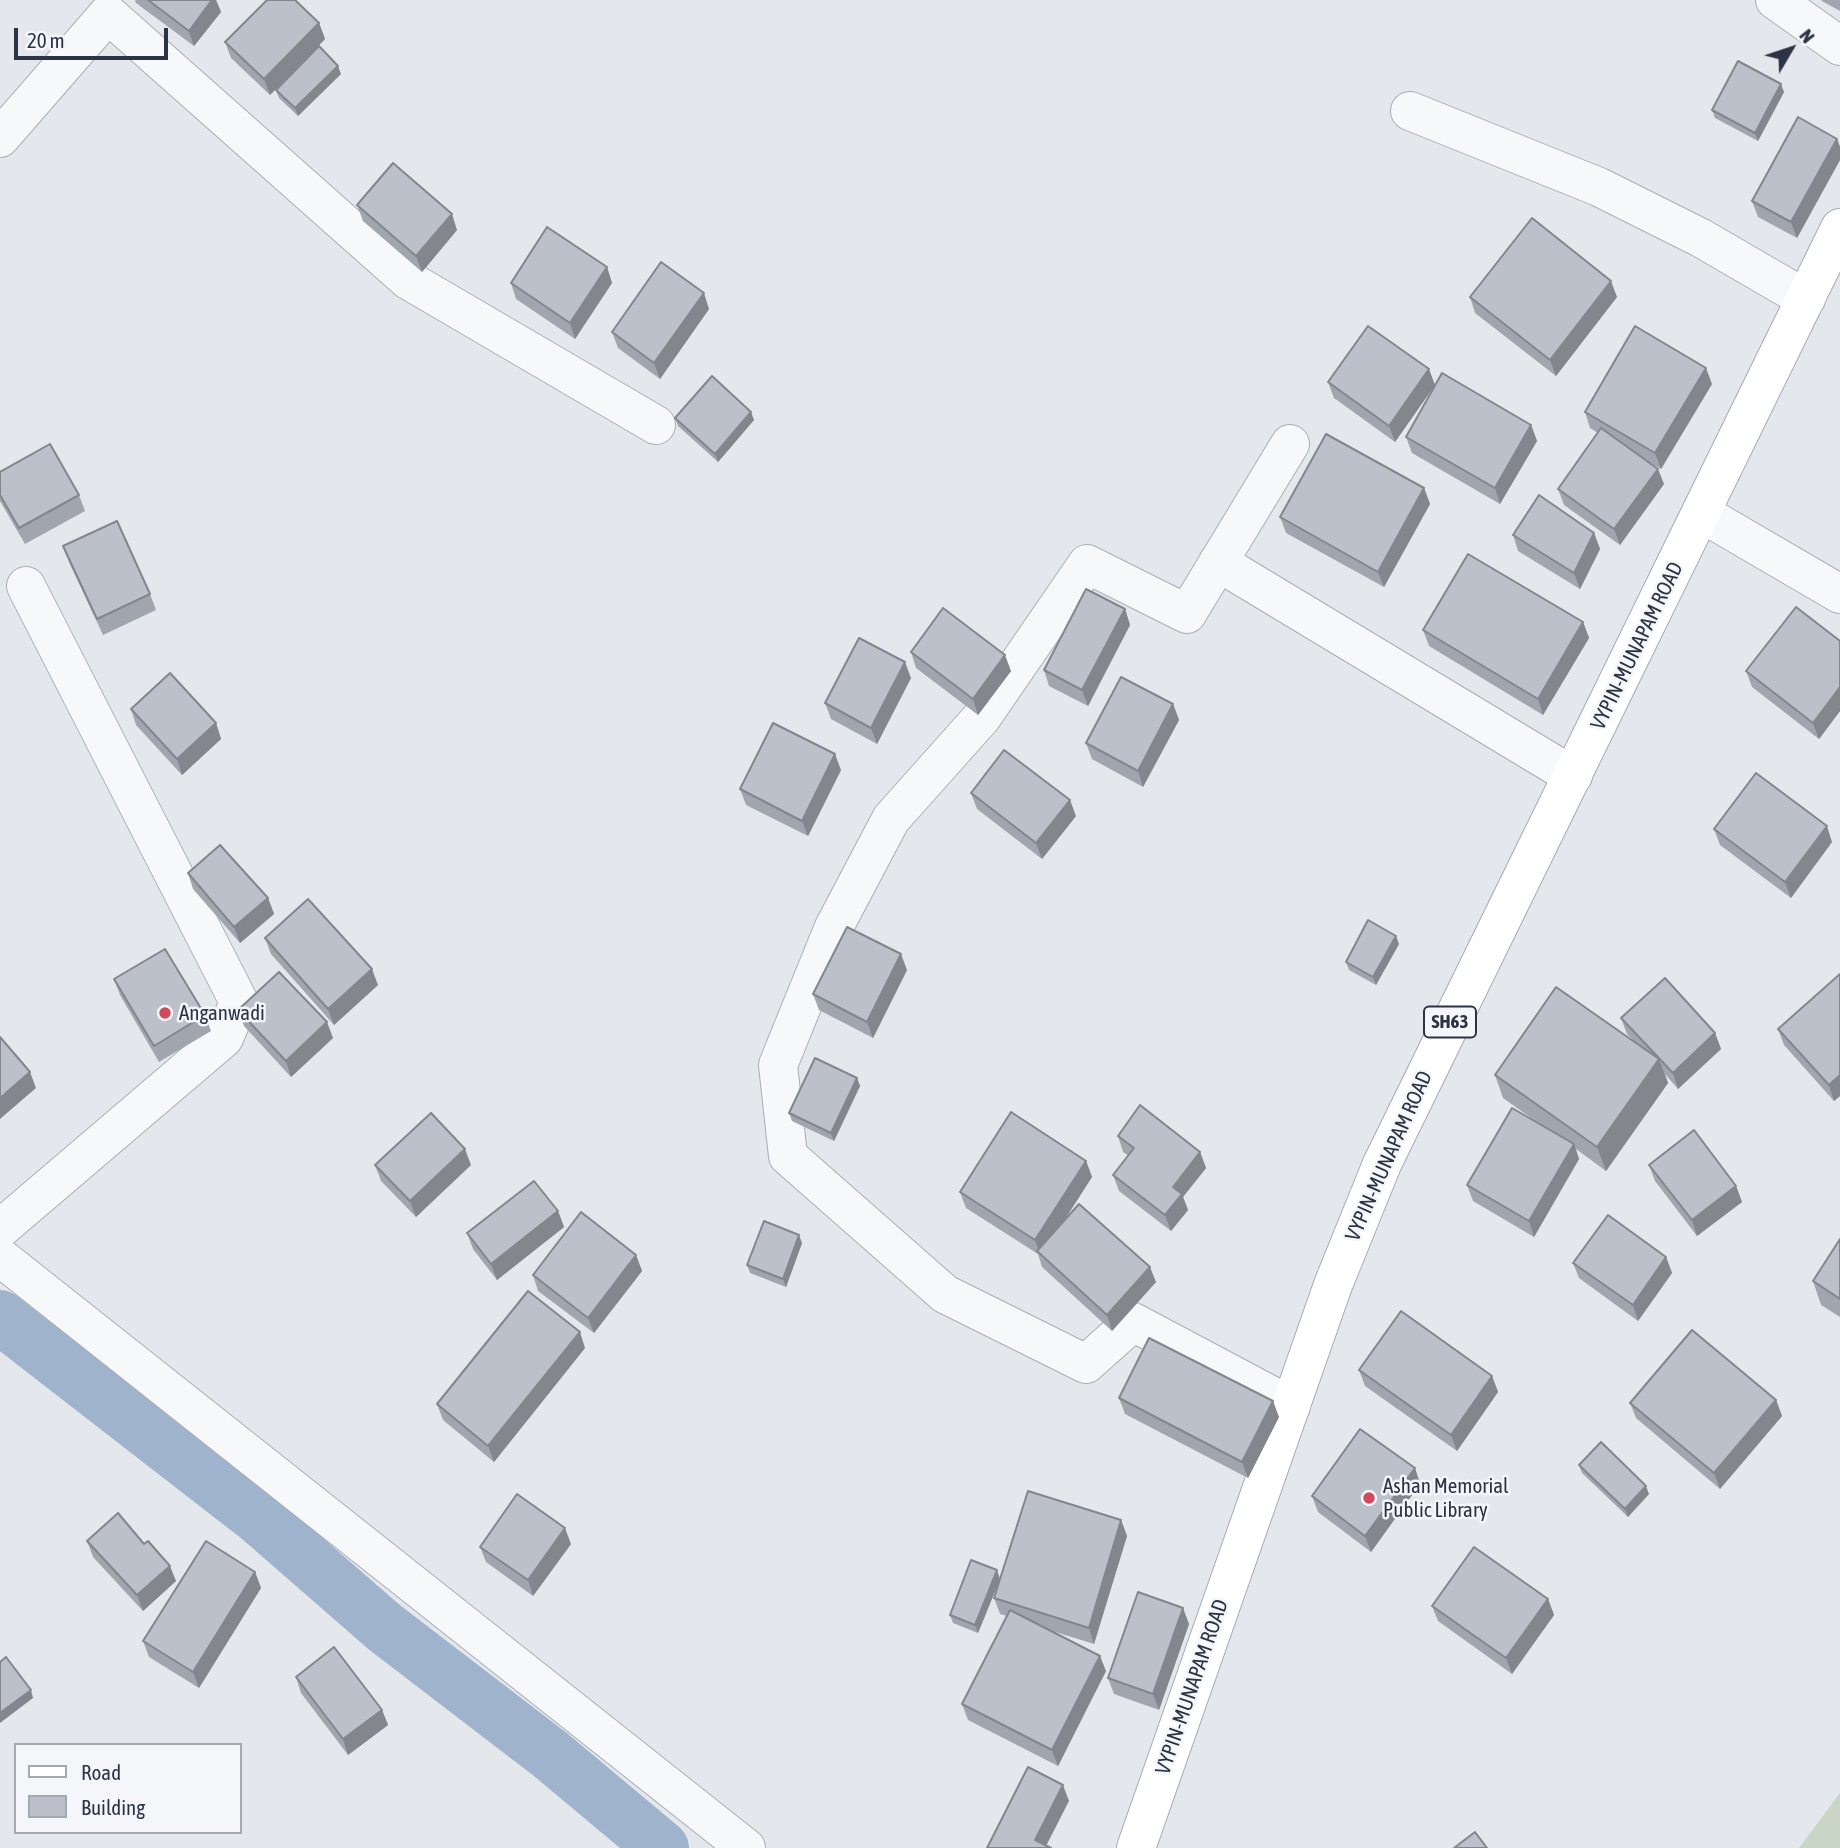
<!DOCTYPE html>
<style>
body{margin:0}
#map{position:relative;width:1840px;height:1848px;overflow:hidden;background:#e4e7ec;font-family:"Asap Condensed",sans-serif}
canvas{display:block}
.legend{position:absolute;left:14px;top:1743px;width:228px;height:91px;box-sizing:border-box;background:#f4f6f9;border:2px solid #a4a8b1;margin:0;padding:9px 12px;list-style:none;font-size:21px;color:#2b3445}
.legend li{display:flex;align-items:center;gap:14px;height:35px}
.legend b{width:35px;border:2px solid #a4a8b1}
.north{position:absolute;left:1756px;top:14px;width:70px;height:70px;-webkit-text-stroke:5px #f4f6f9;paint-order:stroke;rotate:51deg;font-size:19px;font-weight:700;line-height:28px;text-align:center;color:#2b3445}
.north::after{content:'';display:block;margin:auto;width:24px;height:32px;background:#2b3445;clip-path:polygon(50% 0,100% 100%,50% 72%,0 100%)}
.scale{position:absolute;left:14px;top:28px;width:154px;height:32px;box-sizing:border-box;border:4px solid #2b3445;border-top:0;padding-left:9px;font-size:21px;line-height:24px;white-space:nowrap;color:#2b3445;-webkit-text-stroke:5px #f4f6f9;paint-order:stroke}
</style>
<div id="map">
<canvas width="1840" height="1848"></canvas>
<ul class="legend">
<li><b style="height:9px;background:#fff"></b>Road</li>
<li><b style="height:19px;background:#bbc0ca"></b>Building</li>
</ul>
<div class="north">N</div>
<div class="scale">20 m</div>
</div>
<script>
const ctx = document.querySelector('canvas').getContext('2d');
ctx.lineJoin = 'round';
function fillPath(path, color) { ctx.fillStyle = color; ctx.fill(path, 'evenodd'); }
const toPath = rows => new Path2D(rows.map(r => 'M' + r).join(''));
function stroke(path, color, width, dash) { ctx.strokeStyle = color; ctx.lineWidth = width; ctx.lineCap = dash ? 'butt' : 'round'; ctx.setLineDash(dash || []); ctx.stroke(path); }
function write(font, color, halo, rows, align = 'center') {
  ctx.font = font + ' "Asap Condensed",sans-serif'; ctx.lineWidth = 5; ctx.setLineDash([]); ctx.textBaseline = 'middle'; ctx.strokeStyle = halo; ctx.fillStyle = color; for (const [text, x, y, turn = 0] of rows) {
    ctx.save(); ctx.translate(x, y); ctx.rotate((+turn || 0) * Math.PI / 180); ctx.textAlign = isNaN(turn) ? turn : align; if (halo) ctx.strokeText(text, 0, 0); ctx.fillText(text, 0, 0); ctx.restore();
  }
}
fillPath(toPath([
 [1840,1793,1840,1848,1799,1848]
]), '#c9d6c5');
stroke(toPath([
 [0,1317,259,1518,384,1627,551,1755,662,1848]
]), '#9fb4cc', 54);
const street = toPath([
 [1775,0,1840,46],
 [1410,111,1599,187,1701,238,1806,299],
 [0,138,108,14,408,280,656,425],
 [1290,444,1187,614,1087,564,982,717,891,819,834,927,778,1065,788,1156,945,1294,1086,1364,1133,1322,1291,1406],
 [1703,514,1840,594],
 [1218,562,1573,776],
 [0,1229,224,1038,239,1002,26,586],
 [0,1257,746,1848]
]);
const primary = toPath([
 [1136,1848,1333,1285,1382,1164,1840,228]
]);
stroke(street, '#a9aeb7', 40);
stroke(primary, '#a3abb8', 40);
stroke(street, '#f7f8fa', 38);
stroke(primary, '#fff', 38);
fillPath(toPath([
 [135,0,216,0,221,12,194,46,136,3],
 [1821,0,1840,0,1840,11,1822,1],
 [319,23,325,39,270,95,231,58,225,42],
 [341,74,298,116,279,98,276,90],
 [1784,92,1758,141,1715,118,1712,110],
 [1837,139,1840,147,1840,160,1797,238,1758,217,1752,201],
 [357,205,457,230,422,272,363,221],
 [607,267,612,283,575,339,516,299,511,283],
 [1470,297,1617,297,1556,376,1475,313],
 [709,309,660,379,618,348,612,332],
 [1328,382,1435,385,1395,442,1334,398],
 [1712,384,1661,469,1647,461,1664,484,1620,545,1564,505,1558,489,1598,433,1590,428,1585,412],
 [675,418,754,420,718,462,678,426],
 [1531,425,1537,441,1500,504,1412,453,1406,437],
 [0,472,79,495,85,511,25,544,0,501],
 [1424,488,1430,504,1384,587,1286,533,1280,517],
 [1594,533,1600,549,1580,589,1518,551,1513,535],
 [63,546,150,594,156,610,103,635,69,562],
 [1125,609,1130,625,1088,706,1049,686,1044,670],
 [1583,622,1589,638,1543,715,1429,646,1423,630],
 [1840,641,1840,711,1819,739,1752,687,1746,671],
 [911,652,1011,671,978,715,916,668],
 [911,678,877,744,831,719,825,703],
 [1173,704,1179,720,1143,787,1092,759,1086,743],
 [131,709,216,723,221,739,182,775,136,725],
 [841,770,808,836,746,805,740,789],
 [971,793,1076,816,1042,859,977,809],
 [1714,829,1832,842,1791,898,1720,845],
 [188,873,268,898,274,914,240,943,193,889],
 [265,938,378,985,334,1025,271,954],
 [1399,944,1376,985,1349,970,1346,962],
 [907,970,873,1038,819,1010,813,994],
 [1840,974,1840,1096,1834,1101,1784,1045,1778,1029],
 [114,979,205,1015,211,1031,159,1062,120,995],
 [238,1010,333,1038,291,1077,244,1026],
 [1621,1018,1715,1033,1721,1049,1678,1089,1665,1074,1668,1083,1606,1171,1576,1149,1579,1159,1534,1237,1473,1201,1467,1185,1541,1125,1503,1098,1495,1075,1635,1042,1627,1034],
 [857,1078,860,1086,834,1141,792,1121,789,1113],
 [1118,1136,1200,1152,1206,1168,1183,1197,1188,1210,1171,1231,1119,1191,1113,1175,1129,1156,1123,1152],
 [1086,1161,1092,1177,1064,1221,1156,1282,1112,1331,1042,1267,1038,1254,966,1208,960,1192],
 [375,1165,471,1165,416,1217,381,1181],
 [1649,1165,1736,1186,1742,1202,1697,1236,1655,1181],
 [558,1211,564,1227,497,1280,473,1249,467,1233],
 [1840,1239,1840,1317,1821,1305,1813,1281],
 [802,1243,786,1287,750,1273,747,1265],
 [636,1255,642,1271,594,1333,538,1291,533,1275],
 [1666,1257,1672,1273,1638,1321,1579,1278,1573,1263],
 [585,1348,494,1462,443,1420,437,1404],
 [1359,1370,1492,1376,1498,1392,1457,1451,1365,1386],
 [1119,1398,1279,1417,1248,1478,1125,1414],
 [1776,1400,1782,1416,1720,1489,1636,1418,1630,1403],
 [1579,1465,1649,1494,1628,1517,1582,1473],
 [1415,1468,1420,1484,1371,1552,1318,1512,1312,1496],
 [1121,1520,1127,1536,1094,1644,1049,1630,1106,1671,1058,1766,968,1720,962,1704,1007,1616,1000,1614,994,1598],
 [87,1541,144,1544,176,1581,143,1611,93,1557],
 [571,1544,533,1596,486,1562,480,1547],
 [255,1572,261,1588,199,1688,149,1657,143,1641],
 [1000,1579,978,1633,953,1623,950,1615],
 [1548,1599,1554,1615,1512,1674,1438,1621,1432,1606],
 [1189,1624,1159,1710,1114,1694,1108,1678],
 [296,1677,382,1710,388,1725,348,1755,301,1693]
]), '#a1a5ae');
fillPath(toPath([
 [212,0,216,0,221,12,194,46,189,31],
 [319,23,325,39,270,95,264,79],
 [338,66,341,74,298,116,295,108],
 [1781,84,1784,92,1758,141,1755,133],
 [1837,139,1840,147,1840,160,1797,238,1791,222],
 [452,214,457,230,422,272,416,256],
 [607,267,612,283,575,339,570,323],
 [1611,281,1617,297,1556,376,1550,360],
 [704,293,709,309,660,379,654,363],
 [1706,368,1712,384,1661,469,1655,453],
 [1429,369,1435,385,1395,442,1389,426],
 [751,412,754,420,718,462,715,454],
 [1531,425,1537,441,1500,504,1495,488],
 [1658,469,1664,484,1620,545,1614,529],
 [1424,488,1430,504,1384,587,1378,572],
 [1594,533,1600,549,1580,589,1574,573],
 [1125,609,1130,625,1088,706,1082,690],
 [1583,622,1589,638,1543,715,1538,699],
 [1005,655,1011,671,978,715,973,699],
 [905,662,911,678,877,744,871,728],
 [1840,687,1840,711,1819,739,1813,723],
 [1173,704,1179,720,1143,787,1138,771],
 [216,723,221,739,182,775,177,759],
 [835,754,841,770,808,836,802,821],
 [1070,800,1076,816,1042,859,1036,843],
 [1827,826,1832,842,1791,898,1785,882],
 [268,898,274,914,240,943,234,927],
 [1396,936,1399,944,1376,985,1373,977],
 [901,954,907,970,873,1038,867,1022],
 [372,969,378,985,334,1025,328,1009],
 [327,1022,333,1038,291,1077,286,1061],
 [1715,1033,1721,1049,1678,1089,1673,1073],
 [1659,1059,1668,1083,1606,1171,1597,1147],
 [30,1072,36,1088,0,1119,0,1098],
 [1840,1075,1840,1096,1834,1101,1829,1085],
 [857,1078,860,1086,834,1141,831,1133],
 [1574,1144,1579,1159,1534,1237,1529,1221],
 [465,1149,471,1165,416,1217,410,1201],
 [1200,1152,1206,1168,1183,1197,1188,1210,1171,1231,1165,1215,1173,1187],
 [1086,1161,1092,1177,1041,1256,1035,1240],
 [1736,1186,1742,1202,1697,1236,1692,1220],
 [558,1211,564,1227,497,1280,491,1264],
 [799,1235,802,1243,786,1287,783,1279],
 [636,1255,642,1271,594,1333,588,1318],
 [1666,1257,1672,1273,1638,1321,1633,1305],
 [1150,1267,1156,1282,1112,1331,1107,1315],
 [580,1332,585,1348,494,1462,488,1446],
 [1492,1376,1498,1392,1457,1451,1451,1435],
 [1776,1400,1782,1416,1720,1489,1714,1473],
 [1273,1401,1279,1417,1248,1478,1242,1462],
 [1415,1468,1420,1484,1371,1552,1365,1536],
 [1646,1486,1649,1494,1628,1517,1625,1509],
 [1121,1520,1127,1536,1094,1644,1089,1628],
 [565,1528,571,1544,533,1596,528,1580],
 [170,1566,176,1581,143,1611,137,1595],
 [997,1570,1000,1579,978,1633,975,1625],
 [255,1572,261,1588,199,1688,193,1672],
 [1548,1599,1554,1615,1512,1674,1506,1658],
 [1183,1608,1189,1624,1159,1710,1153,1694],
 [1100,1656,1106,1671,1058,1766,1052,1750],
 [31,1690,33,1698,0,1723,0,1713],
 [382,1710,388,1725,348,1755,343,1739],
 [1063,1785,1069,1801,1045,1848,1035,1840]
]), '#83868d');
const building = toPath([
 [148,0,212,0,189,31,148,0],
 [267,0,295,0,319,23,264,79,225,42,267,0],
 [319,46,338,66,295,108,276,90,319,46],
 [1738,61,1781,84,1755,133,1712,110,1738,61],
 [1798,117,1837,139,1791,222,1752,201,1798,117],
 [393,163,452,214,416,256,357,205,393,163],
 [1532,218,1611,281,1550,360,1470,297,1532,218],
 [547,227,607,267,570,323,511,283,547,227],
 [661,262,704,293,654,363,612,332,661,262],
 [1368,326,1429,369,1389,426,1328,382,1368,326],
 [1635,326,1706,368,1655,453,1585,412,1635,326],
 [1442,373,1531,425,1495,488,1406,437,1442,373],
 [712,376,751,412,715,454,675,418,712,376],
 [1601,428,1658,469,1614,529,1558,489,1601,428],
 [1326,434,1424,488,1378,572,1280,517,1326,434],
 [50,444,79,495,19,528,0,495,0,472,50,444],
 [1539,495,1594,533,1574,573,1513,535,1539,495],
 [117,521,150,594,97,619,63,546,117,521],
 [1468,554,1583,622,1538,699,1423,630,1468,554],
 [1086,589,1125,609,1082,690,1044,670,1086,589],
 [1796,607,1840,641,1840,687,1813,723,1746,671,1796,607],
 [943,608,1005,655,973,699,911,652,943,608],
 [859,638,905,662,871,728,825,703,859,638],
 [170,673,216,723,177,759,131,709,170,673],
 [1121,677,1173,704,1138,771,1086,743,1121,677],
 [773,723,835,754,802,821,740,789,773,723],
 [1004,750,1070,800,1036,843,971,793,1004,750],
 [1756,773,1827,826,1785,882,1714,829,1756,773],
 [220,845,268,898,234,927,188,873,220,845],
 [308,899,372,969,328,1009,265,938,308,899],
 [1368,920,1396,936,1373,977,1346,962,1368,920],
 [847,927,901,954,867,1022,813,994,847,927],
 [165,949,205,1015,154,1046,114,979,165,949],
 [279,972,327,1022,286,1061,238,1010,279,972],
 [1840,974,1840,1075,1829,1085,1778,1029,1840,974],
 [1665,978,1715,1033,1673,1073,1621,1018,1665,978],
 [1556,987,1659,1059,1597,1147,1495,1075,1556,987],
 [0,1037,30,1072,0,1098,0,1037],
 [815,1058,857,1078,831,1133,789,1113,815,1058],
 [1140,1105,1200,1152,1173,1187,1182,1194,1165,1215,1113,1175,1134,1148,1118,1136,1140,1105],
 [1512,1108,1574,1144,1529,1221,1467,1185,1512,1108],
 [1011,1112,1086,1161,1035,1240,960,1192,1011,1112],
 [431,1113,465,1149,410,1201,375,1165,431,1113],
 [1694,1130,1736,1186,1692,1220,1649,1165,1694,1130],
 [534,1181,558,1211,491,1264,467,1233,534,1181],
 [1079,1204,1150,1267,1107,1315,1037,1251,1079,1204],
 [581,1212,636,1255,588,1318,533,1275,581,1212],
 [1608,1215,1666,1257,1633,1305,1573,1263,1608,1215],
 [764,1221,799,1235,783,1279,747,1265,764,1221],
 [1840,1239,1840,1299,1813,1281,1840,1239],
 [528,1291,580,1332,488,1446,437,1404,528,1291],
 [1401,1311,1492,1376,1451,1435,1359,1370,1401,1311],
 [1692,1330,1776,1400,1714,1473,1630,1403,1692,1330],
 [1149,1338,1273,1401,1242,1462,1119,1398,1149,1338],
 [1360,1429,1415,1468,1365,1536,1312,1496,1360,1429],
 [1601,1442,1646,1486,1625,1509,1579,1465,1601,1442],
 [1028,1491,1121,1520,1089,1628,994,1598,1028,1491],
 [517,1494,565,1528,528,1580,480,1547,517,1494],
 [118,1513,144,1544,148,1541,170,1566,137,1595,87,1541,118,1513],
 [206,1541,255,1572,193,1672,143,1641,206,1541],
 [1474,1547,1548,1599,1506,1658,1432,1606,1474,1547],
 [971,1560,997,1570,975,1625,950,1615,971,1560],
 [1138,1592,1183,1608,1153,1694,1108,1678,1138,1592],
 [1010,1610,1100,1656,1052,1750,962,1704,1010,1610],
 [334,1647,382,1710,343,1739,296,1677,334,1647],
 [6,1657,31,1690,0,1713,0,1662,6,1657],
 [1028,1767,1063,1785,1035,1840,1051,1848,987,1848,1028,1767],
 [1475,1832,1487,1848,1454,1848,1475,1832]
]);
fillPath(building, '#bbc0ca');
stroke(building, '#83868d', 2);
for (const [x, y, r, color] of [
 [165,1013,7,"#d1495b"],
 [1369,1498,7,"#d1495b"]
]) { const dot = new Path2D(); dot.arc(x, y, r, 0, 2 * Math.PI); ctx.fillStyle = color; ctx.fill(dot); stroke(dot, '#f4f6f9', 2.5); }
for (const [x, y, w] of [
 [1450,1022,52]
]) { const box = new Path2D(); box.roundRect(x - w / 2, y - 15.5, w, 31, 5); ctx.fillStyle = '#f4f6f9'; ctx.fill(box); stroke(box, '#2b3445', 2); }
write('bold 19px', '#2b3445', null, [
 ["SH63",1450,1022]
]);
write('21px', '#2b3445', '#f4f6f9', [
 ["VYPIN-MUNAPAM ROAD",1637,646,-64],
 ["VYPIN-MUNAPAM ROAD",1389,1156,-66],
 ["VYPIN-MUNAPAM ROAD",1192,1687,-71]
]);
write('21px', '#2b3445', '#f4f6f9', [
 ["Anganwadi",179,1013],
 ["Ashan Memorial",1383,1486],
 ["Public Library",1383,1510]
], 'left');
</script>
